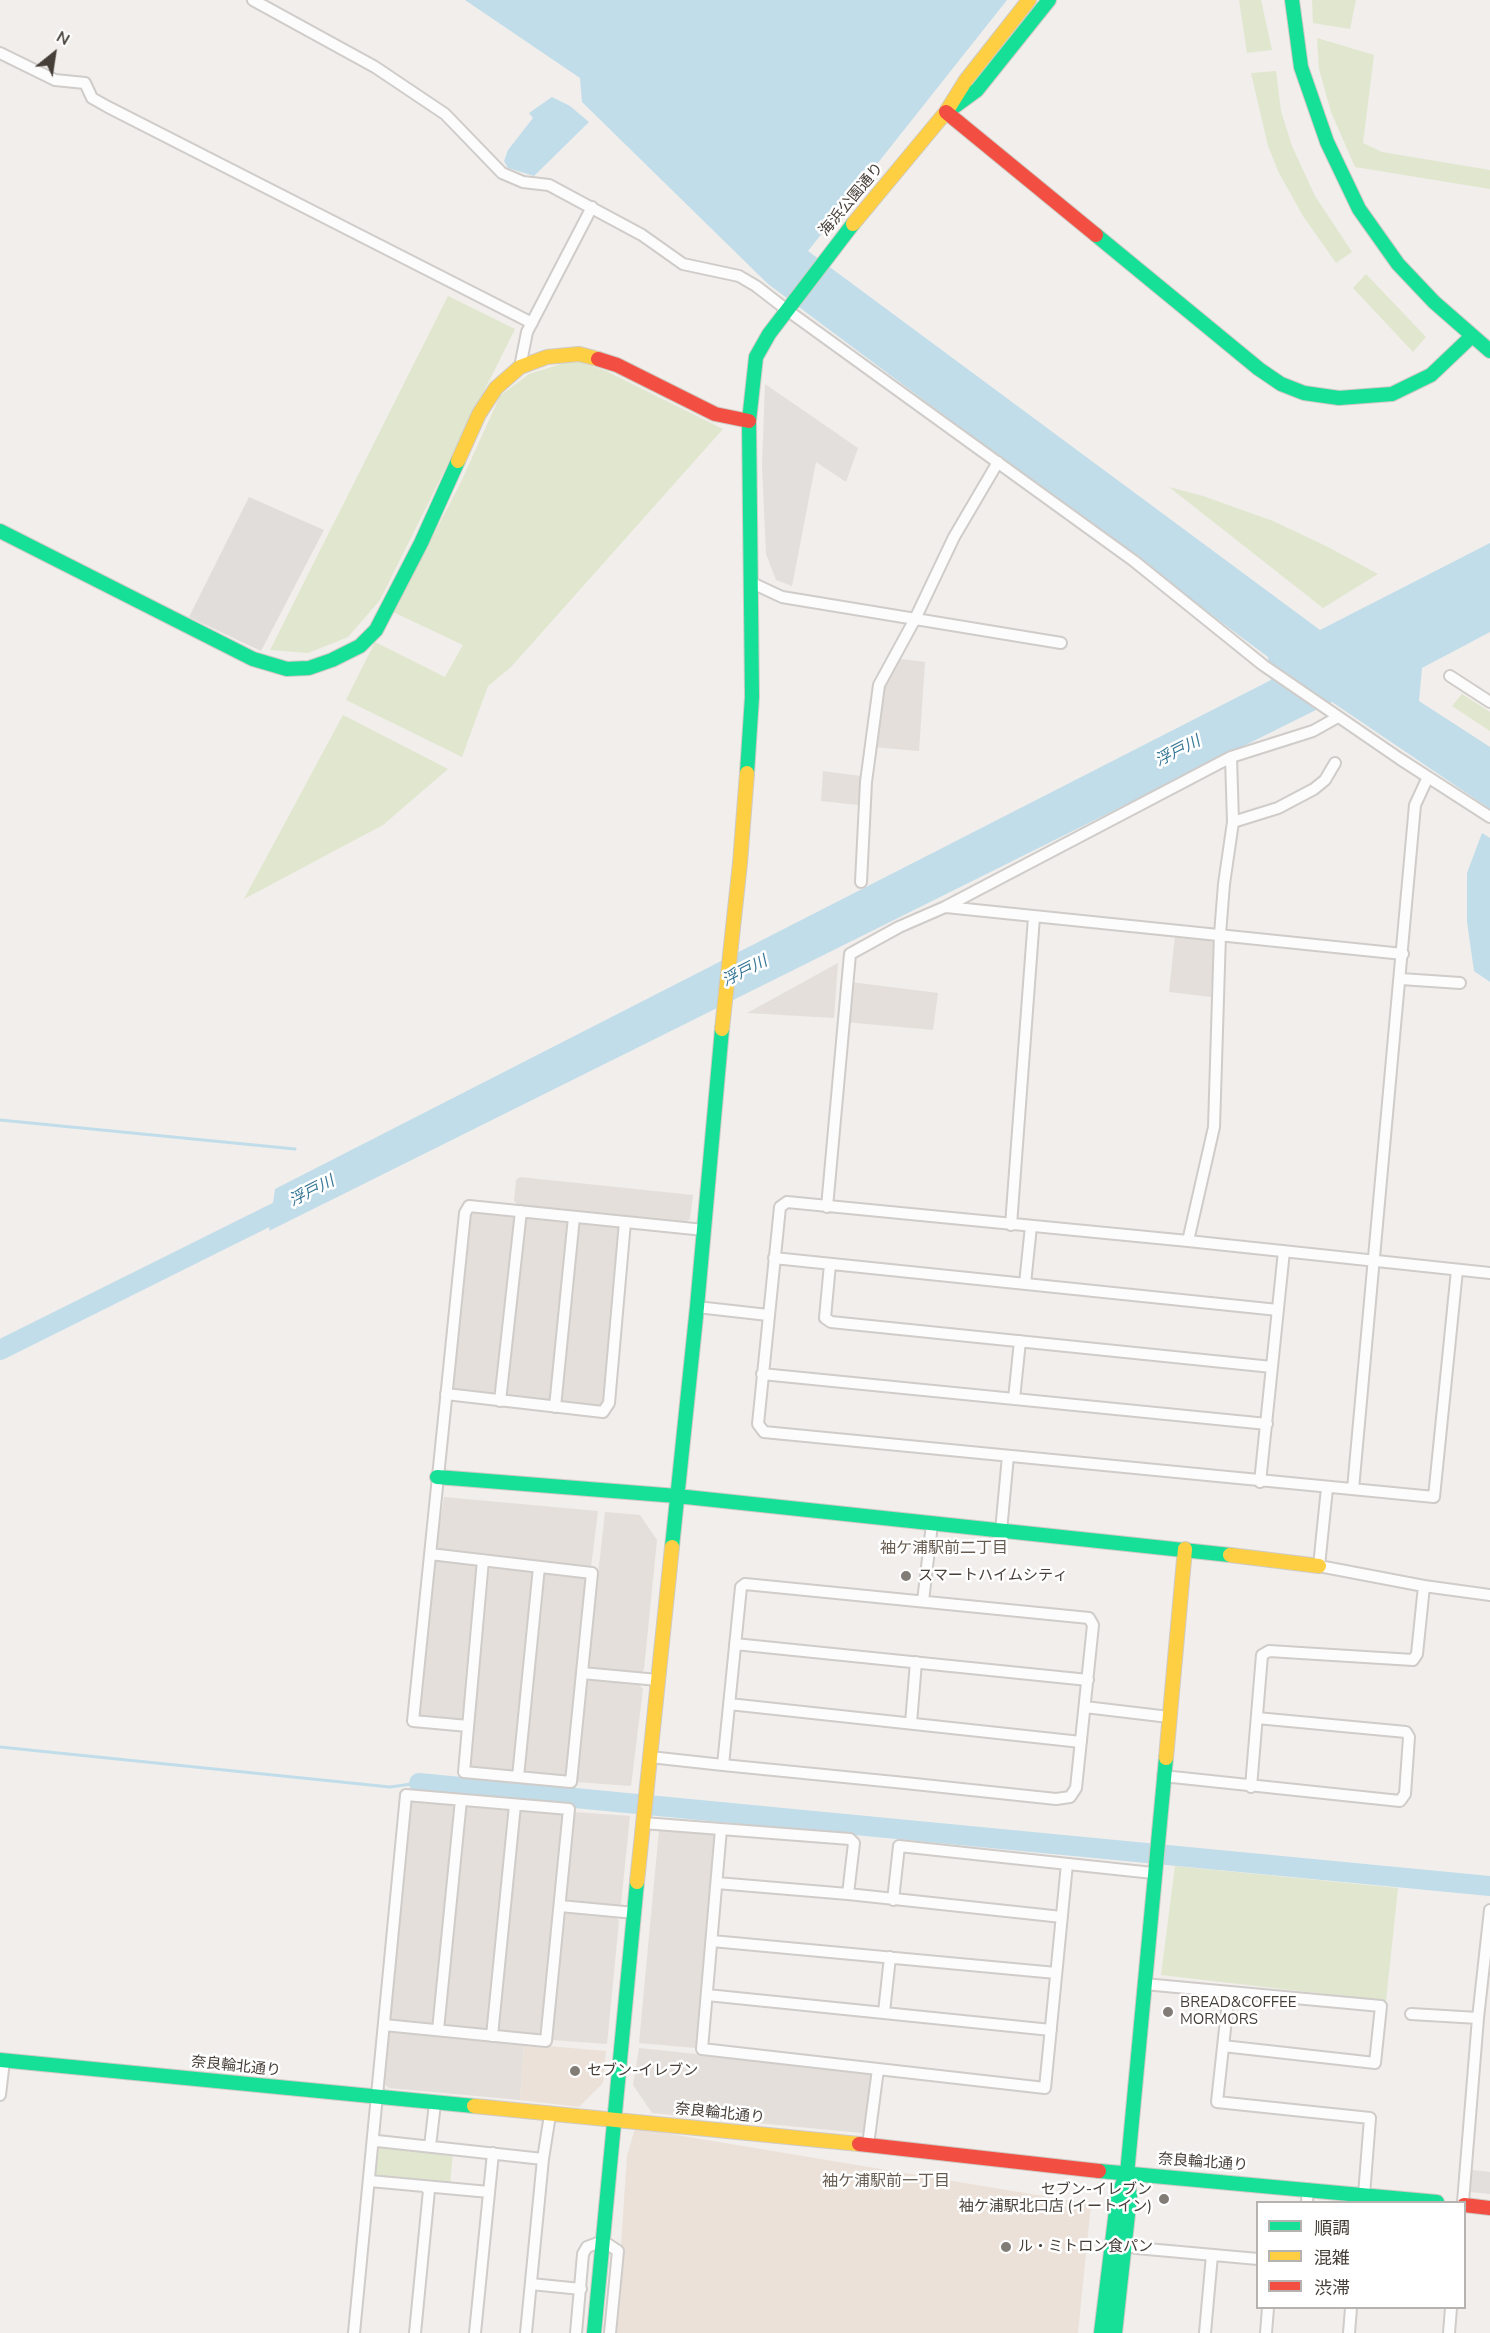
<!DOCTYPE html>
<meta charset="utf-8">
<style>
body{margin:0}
#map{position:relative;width:1490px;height:2333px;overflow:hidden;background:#f1eeeb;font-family:"Nunito Sans","Noto Sans JP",sans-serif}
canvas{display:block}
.legend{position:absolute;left:1256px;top:2201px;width:210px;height:108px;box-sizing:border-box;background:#fff;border:2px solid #b5b2af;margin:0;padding:8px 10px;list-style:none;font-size:18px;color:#463f38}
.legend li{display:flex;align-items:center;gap:12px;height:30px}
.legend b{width:30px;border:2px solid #b5b2af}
.north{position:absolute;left:24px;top:24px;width:60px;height:60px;-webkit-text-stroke:4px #fff;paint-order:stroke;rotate:30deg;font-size:16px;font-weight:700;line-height:24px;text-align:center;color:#463f38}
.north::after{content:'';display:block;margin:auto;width:21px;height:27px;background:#463f38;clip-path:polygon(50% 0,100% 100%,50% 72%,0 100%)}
</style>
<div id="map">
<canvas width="1490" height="2333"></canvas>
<ul class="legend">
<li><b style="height:8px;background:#16e098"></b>順調</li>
<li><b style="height:8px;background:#ffcf43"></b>混雑</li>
<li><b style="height:8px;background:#f24e42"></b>渋滞</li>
</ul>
<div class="north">N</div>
</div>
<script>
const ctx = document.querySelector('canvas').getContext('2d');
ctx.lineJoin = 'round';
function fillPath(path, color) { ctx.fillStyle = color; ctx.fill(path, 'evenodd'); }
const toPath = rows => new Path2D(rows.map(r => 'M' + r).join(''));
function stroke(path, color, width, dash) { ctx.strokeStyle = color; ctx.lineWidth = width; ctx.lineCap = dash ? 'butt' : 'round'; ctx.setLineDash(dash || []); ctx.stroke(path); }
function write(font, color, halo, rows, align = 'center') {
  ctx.font = font + ' "Nunito Sans","Noto Sans JP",sans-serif'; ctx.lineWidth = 5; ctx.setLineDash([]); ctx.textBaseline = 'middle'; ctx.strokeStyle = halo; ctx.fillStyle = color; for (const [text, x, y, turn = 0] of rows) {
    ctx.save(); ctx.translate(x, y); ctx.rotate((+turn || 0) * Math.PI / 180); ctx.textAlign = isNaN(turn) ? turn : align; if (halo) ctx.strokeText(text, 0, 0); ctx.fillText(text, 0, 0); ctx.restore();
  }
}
fillPath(toPath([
 [893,658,925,662,919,751,873,747,879,685],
 [823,771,861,776,858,805,821,801],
 [1175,935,1215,938,1211,997,1169,992],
 [838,963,834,1018,747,1013],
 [850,982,938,993,933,1030,845,1022],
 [520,1177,693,1195,690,1219,686,1222,517,1205,514,1200,516,1180],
 [470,1210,509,1214,514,1218,496,1392,492,1397,455,1392,451,1388],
 [525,1215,564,1219,569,1223,551,1397,547,1401,510,1397,506,1393],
 [579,1221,618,1224,622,1228,604,1403,600,1407,563,1402,559,1398],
 [444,1497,598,1511,591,1567,441,1553,436,1548],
 [605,1512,640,1515,657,1540,644,1669,641,1674,593,1670,588,1664],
 [437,1561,476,1564,480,1568,465,1718,460,1722,423,1718,419,1713,434,1564],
 [491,1567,530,1570,535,1574,514,1768,510,1772,473,1768,469,1765,489,1570],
 [546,1572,585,1575,589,1579,568,1773,563,1777,527,1775,522,1770,543,1575],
 [591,1679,639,1685,643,1689,631,1786,577,1782,588,1681],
 [415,1798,454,1802,457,1807,436,2022,431,2026,393,2021,389,2017,410,1802],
 [469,1803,507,1807,510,1812,491,2026,486,2032,447,2027,444,2024,466,1806],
 [523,1807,561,1812,565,1818,543,2032,538,2036,501,2032,497,2028,520,1811],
 [574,1812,630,1816,621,1904,618,1907,569,1903,565,1898],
 [664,1827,715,1832,718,1836,696,2048,639,2043,659,1830],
 [568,1912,615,1916,619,1921,607,2044,552,2040,564,1915],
 [392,2030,524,2044,520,2100,389,2088,384,2084,388,2033],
 [639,2048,868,2072,873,2075,866,2129,862,2133,652,2113,633,2085]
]), '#e4dfda');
fillPath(toPath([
 [524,2044,606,2051,603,2083,579,2107,520,2100],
 [635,2128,1091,2204,1078,2333,615,2333,627,2156]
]), '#ebe1d9');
fillPath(toPath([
 [249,497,324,530,261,651,189,617]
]), '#e0ddda');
fillPath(toPath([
 [1239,0,1261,0,1272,50,1247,53],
 [1312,0,1356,0,1350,29,1313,23],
 [1317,38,1374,55,1363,143,1382,152,1490,170,1490,189,1355,167,1331,112,1319,69],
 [1276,71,1281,111,1292,146,1315,196,1352,252,1336,263,1303,216,1279,173,1268,146,1251,73],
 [1366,274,1426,337,1413,352,1353,288],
 [448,296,515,329,380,600,348,637,308,653,270,650],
 [574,360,606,371,723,429,511,667,488,686,462,757,346,700,375,642,445,677,463,645,393,612,460,484,500,396,529,374],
 [1169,487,1203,496,1273,521,1326,546,1378,574,1323,608],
 [1462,694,1490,712,1490,731,1452,706],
 [343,715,448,769,383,825,244,899],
 [1175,1866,1398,1888,1386,2001,1161,1975],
 [380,2145,453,2152,450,2184,377,2178,373,2173,375,2148]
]), '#e0e7ce');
fillPath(toPath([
 [765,384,858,448,846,482,816,462,792,586,776,580,766,554,762,465],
 [1472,2170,1490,2172,1490,2194,1470,2192]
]), '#e2dfdc');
fillPath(toPath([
 [465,0,1007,0,808,251,1320,630,1490,543,1490,632,1422,668,1419,701,1490,747,1490,809,1332,702,269,1231,275,1189,1271,680,1268,657,768,284,582,102,580,78],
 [552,97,570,106,589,122,534,176,508,168,504,161,508,150,533,118,529,113],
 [1482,833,1490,838,1490,982,1474,971,1467,922,1467,873]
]), '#c1ddea');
stroke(toPath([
 [0,1120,295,1149],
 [0,1747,390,1787,419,1783]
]), '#c1ddea', 3);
stroke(toPath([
 [0,1350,295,1203],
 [419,1783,1490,1886]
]), '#c1ddea', 20);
const street = toPath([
 [253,0,375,67,445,114,502,173,523,182,549,185,642,235,683,264,739,276,756,286,787,310,1134,561,1263,665,1400,759,1490,817],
 [0,53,55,80,85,83,92,98,108,107,532,323],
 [520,367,527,332,592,207],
 [750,582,782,597,1061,643],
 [1450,676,1490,702],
 [1233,822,1278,808,1314,789,1325,780,1335,763],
 [861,882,866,782,879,685,915,619,954,537,998,462],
 [946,907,1403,954],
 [1401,979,1460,983],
 [827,1207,850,954,899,927,945,907,1231,757,1313,731,1338,717],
 [1011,1225,1034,917],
 [1188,1241,1214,1127,1220,934,1224,884,1233,822,1231,757],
 [774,1258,1278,1310],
 [830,1264,825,1318,831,1322,1272,1367],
 [1457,1270,1434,1497,764,1432,758,1424,780,1207,787,1202,1188,1241,1490,1273],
 [1025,1284,1031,1226],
 [697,1307,768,1315],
 [762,1374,1267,1424],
 [446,1394,603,1412,609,1403,625,1222],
 [1014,1399,1020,1341],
 [500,1401,521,1211],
 [555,1407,574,1217],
 [1260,1482,1284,1251],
 [1353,1489,1415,805,1428,777],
 [1001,1531,1008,1456],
 [430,1554,592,1573,571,1782,464,1772,483,1560],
 [1424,1586,1490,1595],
 [923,1601,932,1524],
 [735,1644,1088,1680],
 [582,1673,658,1680],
 [729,1704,1081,1742],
 [1085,1707,1169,1717],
 [911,1723,916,1662],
 [468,1726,413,1721,465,1213,469,1206,704,1230],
 [650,1757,723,1765,905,1783,1056,1799,1070,1797,1076,1788,1093,1625,1089,1618,745,1584,741,1587,723,1765],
 [1163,1776,1400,1801,1405,1794,1409,1737,1406,1732,1257,1718],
 [518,1777,539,1567],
 [1251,1787,1262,1655,1269,1651,1413,1660,1417,1654,1424,1586,1319,1566,1327,1488],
 [643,1823,850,1839,854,1843,848,1894],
 [721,1829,702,2049,1045,2088,1067,1864],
 [717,1883,848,1894,1062,1917],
 [893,1900,899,1846,1153,1873],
 [560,1906,635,1913],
 [712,1941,1056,1973],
 [1144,1984,1381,2006,1375,2063,1223,2046],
 [1229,1992,1217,2102,1370,2118,1364,2195],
 [707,1995,1051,2030],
 [884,2012,890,1957],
 [1411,2014,1478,2018],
 [438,2030,461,1800],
 [492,2036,515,1805],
 [0,2095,4,2061],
 [373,2142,377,2141,543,2159],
 [868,2145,878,2069],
 [430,2146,435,2104],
 [370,2181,424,2186,429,2190,415,2333],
 [424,2186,489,2192],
 [1307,2202,1308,2189],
 [1463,2202,1478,2018,1490,1910],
 [1126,2245,1136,2248,1258,2259],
 [531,2284,581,2289],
 [354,2333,406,1795,569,1809,546,2041,384,2025],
 [475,2333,493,2153],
 [526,2333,543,2159,550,2115],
 [576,2333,583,2254,587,2247,603,2241,618,2251,610,2333],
 [1205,2333,1212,2255],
 [1266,2333,1268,2308],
 [1349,2333,1351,2308],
 [1449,2333,1451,2308]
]);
const fast = toPath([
 [1292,0,1301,67,1327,142,1359,209,1398,264,1434,302,1490,351],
 [951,109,977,90,1049,0],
 [1096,235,1259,369,1281,384,1304,393,1339,398,1392,394,1431,375,1472,336],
 [0,531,253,659,287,669,309,668,332,660,360,646,376,630,421,543,458,461],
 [747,773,752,697,749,421,756,357,769,334,853,224],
 [437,1477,677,1496,1230,1555],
 [672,1547,697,1307,722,1029],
 [0,2060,474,2106],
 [1099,2171,1437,2202],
 [594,2333,637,1882],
 [1101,2333,1118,2194,1127,2174],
 [1115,2333,1130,2196,1127,2174,1166,1758]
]);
const slow = toPath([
 [853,224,946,112,966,80,1029,0],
 [458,461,479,414,496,388,520,367,547,357,579,354,598,359],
 [722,1029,740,863,747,773],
 [1230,1555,1319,1566],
 [1166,1758,1185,1549],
 [637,1882,672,1547],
 [474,2106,859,2144]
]);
const jam = toPath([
 [946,112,1096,235],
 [598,359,617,365,715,414,749,421],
 [859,2144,1099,2171],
 [1464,2205,1490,2208]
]);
stroke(street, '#cfccc9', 14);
stroke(fast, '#cfcac3', 16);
stroke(slow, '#cfcac3', 16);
stroke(jam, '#cfcac3', 16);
stroke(street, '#fdfcfc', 10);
stroke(fast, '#16e098', 14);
stroke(slow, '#ffcf43', 14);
stroke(jam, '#f24e42', 14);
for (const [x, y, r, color] of [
 [906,1576,6,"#827c77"],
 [1168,2012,6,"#827c77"],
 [575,2071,6,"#827c77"],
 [1164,2199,6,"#827c77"],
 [1006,2247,6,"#827c77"]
]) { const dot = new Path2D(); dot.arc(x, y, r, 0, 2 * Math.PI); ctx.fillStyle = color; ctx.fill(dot); stroke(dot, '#fff', 2); }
write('15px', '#463f38', '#fff', [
 ["海浜公園通り",852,200,-50],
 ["奈良輪北通り",236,2067,6],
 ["奈良輪北通り",720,2114,6],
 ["奈良輪北通り",1203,2163,4]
]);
write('15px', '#463f38', '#fff', [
 ["スマートハイムシティ",918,1576],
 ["BREAD&COFFEE",1180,2003],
 ["MORMORS",1180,2020],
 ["セブン-イレブン",587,2071],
 ["セブン-イレブン",1152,2190,"right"],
 ["袖ケ浦駅北口店 (イートイン)",1152,2207,"right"],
 ["ル・ミトロン食パン",1018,2247]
], 'left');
write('italic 16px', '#397897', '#fff', [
 ["浮戸川",1178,752,-27],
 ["浮戸川",745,972,-27],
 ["浮戸川",312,1192,-27]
]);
write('16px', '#675c51', '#fff', [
 ["袖ケ浦駅前二丁目",944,1549],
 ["袖ケ浦駅前一丁目",886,2182]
]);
</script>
